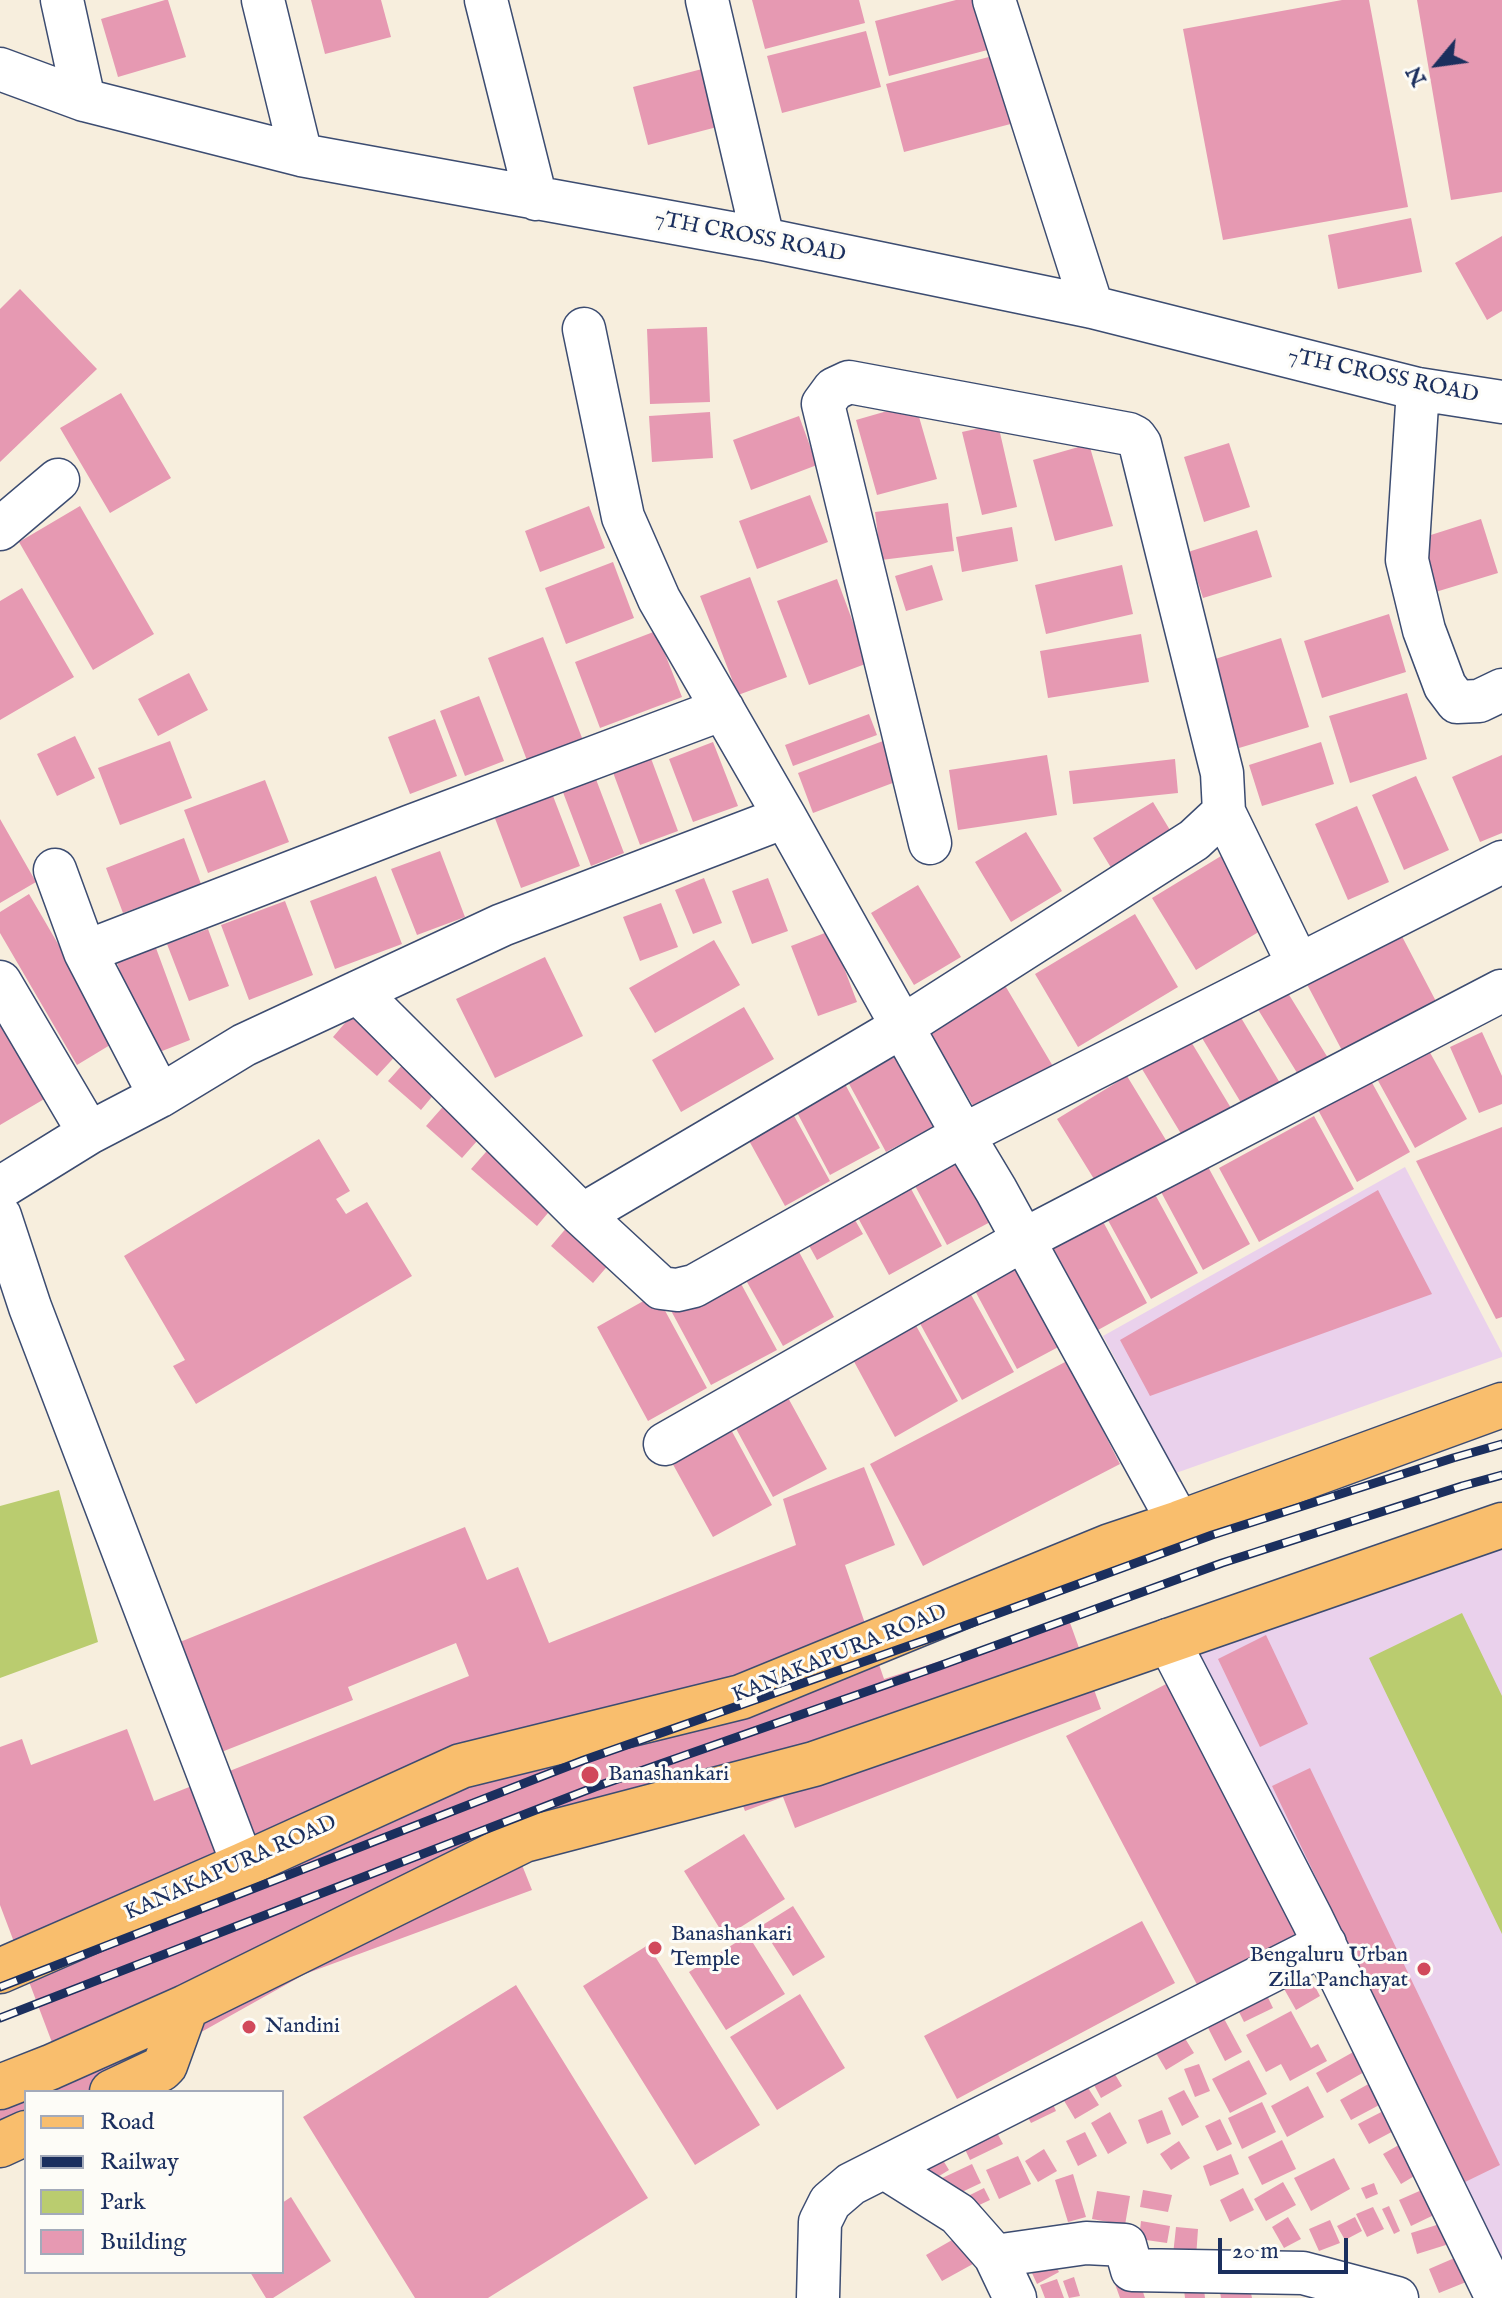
<!DOCTYPE html>
<style>
body{margin:0}
#map{position:relative;width:1502px;height:2298px;overflow:hidden;background:#f7eedd;font-family:"IM FELL English",serif}
canvas{display:block}
.legend{position:absolute;left:24px;top:2090px;width:260px;height:184px;box-sizing:border-box;background:#fdfcf7;border:2px solid #a3aaba;margin:0;padding:10px 14px;list-style:none;font-size:24px;color:#1b2f5e}
.legend li{display:flex;align-items:center;gap:16px;height:40px}
.legend b{width:40px;border:2px solid #a3aaba}
.north{position:absolute;left:1398px;top:24px;width:80px;height:80px;-webkit-text-stroke:6px #fdfcf7;paint-order:stroke;rotate:241deg;font-size:22px;font-weight:700;line-height:32px;text-align:center;color:#1b2f5e}
.north::after{content:'';display:block;margin:auto;width:28px;height:36px;background:#1b2f5e;clip-path:polygon(50% 0,100% 100%,50% 72%,0 100%)}
.scale{position:absolute;left:1218px;top:2238px;width:130px;height:36px;box-sizing:border-box;border:4px solid #1b2f5e;border-top:0;padding-left:10px;font-size:24px;line-height:28px;white-space:nowrap;color:#1b2f5e;-webkit-text-stroke:6px #fdfcf7;paint-order:stroke}
</style>
<div id="map">
<canvas width="1502" height="2298"></canvas>
<ul class="legend">
<li><b style="height:10px;background:#f9be6d"></b>Road</li>
<li><b style="height:10px;background:#1b2f5e"></b>Railway</li>
<li><b style="height:22px;background:#bacc6f"></b>Park</li>
<li><b style="height:22px;background:#e699b2"></b>Building</li>
</ul>
<div class="north">N</div>
<div class="scale">20 m</div>
</div>
<script>
const ctx = document.querySelector('canvas').getContext('2d');
ctx.lineJoin = 'round';
function fillPath(path, color) { ctx.fillStyle = color; ctx.fill(path, 'evenodd'); }
const toPath = rows => new Path2D(rows.map(r => 'M' + r).join(''));
function stroke(path, color, width, dash) { ctx.strokeStyle = color; ctx.lineWidth = width; ctx.lineCap = dash ? 'butt' : 'round'; ctx.setLineDash(dash || []); ctx.stroke(path); }
function write(font, color, halo, rows, align = 'center') {
  ctx.font = font + ' "IM FELL English",serif'; ctx.lineWidth = 6; ctx.setLineDash([]); ctx.textBaseline = 'middle'; ctx.strokeStyle = halo; ctx.fillStyle = color; for (const [text, x, y, turn = 0] of rows) {
    ctx.save(); ctx.translate(x, y); ctx.rotate((+turn || 0) * Math.PI / 180); ctx.textAlign = isNaN(turn) ? turn : align; if (halo) ctx.strokeText(text, 0, 0); ctx.fillText(text, 0, 0); ctx.restore();
  }
}
fillPath(toPath([
 [1405,1167,1502,1353,1502,1357,1176,1473,1103,1336],
 [1502,1547,1502,2288,1192,1649]
]), '#ead1ec');
fillPath(toPath([
 [59,1490,98,1642,0,1678,0,1506],
 [1462,1613,1502,1696,1502,1934,1369,1658]
]), '#bacc6f');
fillPath(toPath([
 [165,0,168,0,186,57,118,77,101,19],
 [311,0,381,0,391,37,325,54],
 [752,0,859,0,865,23,765,49],
 [956,0,983,0,995,48,889,76,875,21],
 [1342,0,1369,0,1408,207,1223,240,1183,29],
 [1417,0,1502,0,1502,192,1451,200],
 [866,31,881,87,782,113,767,56],
 [1004,53,1022,121,904,152,886,84],
 [702,69,717,127,648,145,633,87],
 [1411,218,1422,272,1338,289,1328,235],
 [1502,236,1502,311,1487,320,1455,263],
 [20,289,97,369,0,462,0,309],
 [707,327,710,402,650,404,647,329],
 [121,393,171,478,110,513,60,428],
 [915,403,937,479,877,495,856,420],
 [710,412,713,458,652,462,649,416],
 [799,416,817,465,751,490,733,440],
 [998,424,1017,507,982,515,962,432],
 [1229,443,1250,507,1204,522,1184,457],
 [1089,444,1113,526,1055,541,1033,460],
 [810,495,828,542,757,569,739,521],
 [948,503,954,551,881,560,875,512],
 [80,506,154,634,93,670,19,542],
 [589,506,605,548,540,572,525,531],
 [1481,519,1498,573,1429,594,1412,541],
 [1012,527,1018,561,962,572,956,537],
 [1257,530,1272,577,1203,598,1188,552],
 [613,562,634,618,566,644,545,588],
 [932,565,943,600,906,611,895,576],
 [1122,565,1133,614,1046,634,1035,585],
 [750,577,787,677,738,695,700,596],
 [837,579,868,663,809,685,777,601],
 [22,588,74,677,0,720,0,601],
 [1389,614,1406,672,1322,698,1304,641],
 [656,631,682,697,600,728,575,662],
 [1141,634,1149,682,1048,698,1040,651],
 [543,637,584,743,528,763,488,658],
 [1281,638,1309,727,1239,748,1212,660],
 [189,673,208,710,158,736,138,699],
 [1407,693,1427,759,1350,783,1329,716],
 [479,696,504,761,465,776,440,711],
 [869,714,877,735,793,766,785,745],
 [435,719,457,776,410,794,388,737],
 [75,736,95,778,57,796,37,754],
 [170,741,192,798,120,825,98,768],
 [883,741,898,781,813,813,798,773],
 [713,742,738,806,693,822,669,759],
 [1321,742,1334,784,1262,806,1249,765],
 [649,753,678,831,640,845,611,767],
 [1047,755,1057,815,958,830,949,770],
 [1502,755,1502,833,1480,842,1452,777],
 [1175,759,1178,793,1073,804,1069,771],
 [594,774,624,853,591,866,561,787],
 [1416,776,1449,850,1404,870,1372,795],
 [265,780,289,842,208,873,184,810],
 [548,783,580,866,521,888,490,805],
 [1153,802,1173,835,1113,871,1093,838],
 [1357,806,1389,882,1348,900,1315,824],
 [0,819,36,882,0,903],
 [1026,832,1062,891,1011,922,975,862],
 [184,838,201,884,123,913,106,868],
 [440,851,465,917,417,935,391,869],
 [1226,853,1270,925,1196,970,1152,898],
 [376,876,402,944,335,969,310,901],
 [704,878,722,923,693,934,675,890],
 [768,878,788,931,752,944,732,891],
 [918,885,961,957,914,985,871,913],
 [29,894,115,1042,77,1065,0,933,0,912],
 [285,901,313,975,249,1000,221,925],
 [661,903,678,947,640,961,623,917],
 [1135,914,1178,987,1078,1047,1035,974],
 [1395,923,1440,1009,1346,1058,1301,973],
 [208,929,229,986,189,1001,167,944],
 [830,931,857,1002,818,1016,791,946],
 [153,940,190,1040,152,1055,114,955],
 [714,940,740,985,655,1033,629,988],
 [545,957,583,1036,495,1078,456,999],
 [1003,982,1054,1068,978,1114,926,1028],
 [1283,985,1328,1058,1299,1076,1254,1003],
 [744,1007,774,1059,681,1112,652,1060],
 [356,1010,401,1050,377,1076,333,1037],
 [1237,1011,1280,1083,1243,1106,1199,1033],
 [0,1018,46,1098,0,1125],
 [1482,1032,1502,1076,1502,1104,1479,1113,1450,1047],
 [1187,1035,1234,1113,1186,1142,1139,1064],
 [1428,1049,1467,1119,1415,1148,1376,1077],
 [413,1053,445,1081,421,1110,388,1081],
 [895,1057,933,1127,886,1152,848,1082],
 [840,1075,880,1148,830,1175,791,1101],
 [1127,1076,1172,1150,1102,1192,1057,1119],
 [1370,1079,1410,1152,1357,1182,1317,1108],
 [448,1101,484,1133,462,1158,426,1126],
 [787,1103,830,1181,785,1206,742,1128],
 [1314,1116,1354,1189,1259,1242,1219,1168],
 [1502,1127,1502,1317,1496,1319,1416,1161],
 [319,1139,350,1191,336,1199,346,1214,367,1202,412,1276,196,1404,173,1366,185,1360,124,1256],
 [493,1144,558,1201,537,1226,471,1169],
 [954,1145,994,1220,947,1245,907,1171],
 [1207,1165,1250,1244,1203,1270,1160,1190],
 [903,1174,942,1246,889,1275,850,1203],
 [1151,1187,1198,1273,1151,1299,1104,1213],
 [1378,1190,1432,1294,1150,1396,1120,1340],
 [847,1206,863,1234,817,1260,801,1231],
 [1100,1216,1147,1303,1098,1330,1051,1244],
 [574,1219,616,1256,593,1283,551,1246],
 [791,1237,834,1317,783,1346,738,1266],
 [1019,1261,1064,1344,1017,1369,973,1287],
 [733,1269,777,1350,711,1385,668,1305],
 [969,1291,1014,1372,962,1400,917,1318],
 [656,1294,707,1388,648,1421,597,1327],
 [914,1322,958,1401,895,1437,851,1356],
 [1067,1361,1120,1464,923,1566,870,1464],
 [786,1394,827,1469,773,1497,733,1423],
 [729,1426,772,1505,713,1537,670,1459],
 [864,1467,895,1545,845,1565,884,1679,1069,1620,1101,1709,795,1828,783,1797,745,1811,734,1783,522,1865,532,1890,305,1974,94,2092,26,2092,26,2130,0,2144,0,2084,56,2053,0,1905,0,1747,22,1739,31,1765,127,1729,154,1801,469,1676,456,1643,348,1687,353,1700,219,1753,175,1644,465,1527,487,1580,518,1567,549,1643,796,1545,783,1499],
 [1266,1635,1308,1724,1260,1747,1218,1659],
 [1170,1682,1307,1942,1203,1996,1066,1736],
 [1310,1768,1500,2165,1463,2183,1272,1786],
 [744,1834,785,1899,725,1937,684,1871],
 [793,1906,825,1957,793,1976,761,1926],
 [1142,1921,1175,1983,957,2099,924,2036],
 [748,1935,785,1994,726,2030,689,1972],
 [648,1945,760,2125,695,2165,583,1986],
 [1308,1973,1320,1996,1296,2010,1283,1987],
 [1261,1983,1273,2008,1244,2022,1232,1998],
 [516,1985,648,2198,488,2298,415,2298,303,2117],
 [800,1994,845,2068,777,2110,730,2037],
 [1291,2011,1311,2048,1318,2044,1327,2061,1290,2081,1281,2064,1266,2072,1246,2035],
 [1221,2013,1242,2052,1225,2061,1205,2022],
 [1178,2027,1194,2053,1166,2070,1150,2043],
 [1355,2051,1366,2071,1327,2093,1316,2073],
 [1249,2060,1267,2094,1230,2113,1212,2079],
 [1199,2064,1210,2091,1195,2097,1184,2069],
 [1113,2071,1122,2086,1101,2098,1093,2083],
 [1083,2080,1099,2105,1075,2119,1060,2094],
 [1372,2082,1383,2103,1351,2120,1340,2100],
 [1308,2086,1324,2117,1287,2137,1271,2106],
 [1184,2090,1199,2117,1182,2126,1168,2098],
 [1049,2095,1056,2111,1031,2123,1023,2108],
 [1262,2102,1276,2132,1242,2149,1228,2118],
 [1391,2107,1401,2127,1369,2144,1358,2124],
 [1162,2110,1171,2134,1147,2144,1138,2120],
 [1110,2112,1127,2143,1108,2154,1091,2123],
 [1220,2119,1232,2144,1217,2151,1205,2126],
 [994,2127,1003,2144,970,2160,962,2143],
 [1085,2132,1097,2156,1078,2166,1066,2141],
 [1282,2140,1296,2169,1262,2185,1248,2157],
 [1179,2141,1190,2158,1171,2170,1160,2154],
 [1404,2142,1421,2172,1401,2184,1383,2154],
 [935,2147,949,2170,926,2184,912,2160],
 [1044,2149,1057,2171,1038,2182,1025,2161],
 [1231,2154,1239,2174,1210,2186,1203,2166],
 [1018,2156,1031,2184,999,2199,986,2170],
 [1334,2158,1350,2189,1311,2211,1294,2178],
 [972,2164,981,2183,947,2199,938,2180],
 [1073,2174,1086,2217,1068,2222,1055,2180],
 [1283,2182,1296,2205,1266,2221,1254,2199],
 [1374,2183,1378,2194,1366,2199,1361,2188],
 [984,2188,990,2200,962,2213,956,2202],
 [1243,2188,1254,2210,1230,2222,1220,2200],
 [1424,2189,1436,2214,1411,2226,1399,2200],
 [1143,2190,1172,2195,1168,2212,1140,2207],
 [1097,2191,1130,2196,1125,2225,1092,2219],
 [291,2197,331,2261,273,2298,266,2298,250,2272,282,2272,282,2203],
 [1389,2206,1400,2231,1394,2234,1382,2209],
 [1373,2207,1384,2229,1367,2237,1356,2214],
 [1288,2217,1301,2239,1284,2248,1272,2227],
 [1355,2217,1362,2231,1345,2240,1337,2226],
 [1330,2220,1340,2243,1319,2251,1309,2229],
 [1141,2221,1170,2226,1167,2243,1139,2239],
 [1443,2223,1449,2244,1417,2254,1411,2233],
 [1176,2227,1198,2229,1196,2258,1173,2255],
 [966,2232,982,2259,942,2281,926,2255],
 [1048,2251,1059,2272,1037,2284,1027,2262],
 [1466,2253,1476,2278,1439,2293,1429,2269],
 [1074,2277,1080,2296,1069,2298,1063,2281],
 [1138,2277,1145,2298,1120,2298,1115,2284],
 [1057,2279,1064,2298,1045,2298,1040,2285],
 [1203,2279,1205,2298,1185,2298,1183,2282],
 [1248,2279,1252,2298,1221,2298,1219,2286]
]), '#e699b2');
const minor = toPath([
 [62,0,84,100],
 [263,0,301,155],
 [486,0,536,199],
 [707,0,763,239],
 [994,0,1092,307],
 [0,69,84,100,301,155,763,239,1092,307,1418,389,1502,402],
 [584,329,623,517,659,599,785,817,963,1135,996,1190,1179,1523],
 [1418,389,1407,560,1424,630,1445,686,1457,702,1479,701,1502,690],
 [0,529,58,480],
 [1224,812,1298,964],
 [55,870,85,952,160,1096],
 [85,952,411,826,723,709],
 [0,982,89,1133],
 [358,992,582,1215,661,1288,677,1290,694,1286,963,1135,1502,862],
 [0,1188,89,1133,160,1096,244,1045,502,925,785,817],
 [582,1215,903,1026,1194,840,1224,812,1222,773,1140,444,1135,437,1129,434,849,382,834,389,823,404,930,843],
 [0,1216,30,1307,243,1865],
 [665,1444,1023,1240,1501,991],
 [1168,1640,1312,1919,1497,2298],
 [885,2168,958,2214,995,2256,1015,2298],
 [995,2256,1086,2243,1125,2245,1132,2270,1303,2273,1397,2298],
 [818,2298,820,2222,830,2202,851,2184,1325,1944]
]);
const primary = toPath([
 [0,1971,243,1865,461,1766,741,1697,1110,1546,1179,1523,1502,1405],
 [0,2087,51,2067,186,2007,524,1840,814,1764,1502,1525],
 [112,2092,161,2069,165,2065,186,2007],
 [0,2145,26,2133]
]);
stroke(minor, '#3c4c71', 45);
stroke(primary, '#3c4c71', 47);
stroke(minor, '#fff', 42);
stroke(primary, '#f9be6d', 44);
const rail = toPath([
 [0,1987,584,1760,931,1638,1212,1535,1453,1458,1502,1444],
 [0,2018,595,1787,942,1665,1222,1563,1462,1486,1502,1475]
]);
stroke(rail, '#1b2f5e', 9);
stroke(rail, '#fdfcf7', 6, [18]);
for (const [x, y, r, color] of [
 [590,1775,10,"#d1495b"],
 [655,1948,8,"#d1495b"],
 [1424,1969,8,"#d1495b"],
 [249,2027,8,"#d1495b"]
]) { const dot = new Path2D(); dot.arc(x, y, r, 0, 2 * Math.PI); ctx.fillStyle = color; ctx.fill(dot); stroke(dot, '#fdfcf7', 3); }
write('22px', '#1b2f5e', '#fdfcf7', [
 ["7TH CROSS ROAD",750,238,11],
 ["7TH CROSS ROAD",1383,377,12],
 ["KANAKAPURA ROAD",840,1655,-22],
 ["KANAKAPURA ROAD",231,1869,-24]
]);
write('22px', '#1b2f5e', '#fdfcf7', [
 ["Banashankari",608,1775],
 ["Banashankari",671,1935],
 ["Temple",671,1960],
 ["Bengaluru Urban",1408,1956,"right"],
 ["Zilla Panchayat",1408,1981,"right"],
 ["Nandini",265,2027]
], 'left');
</script>
